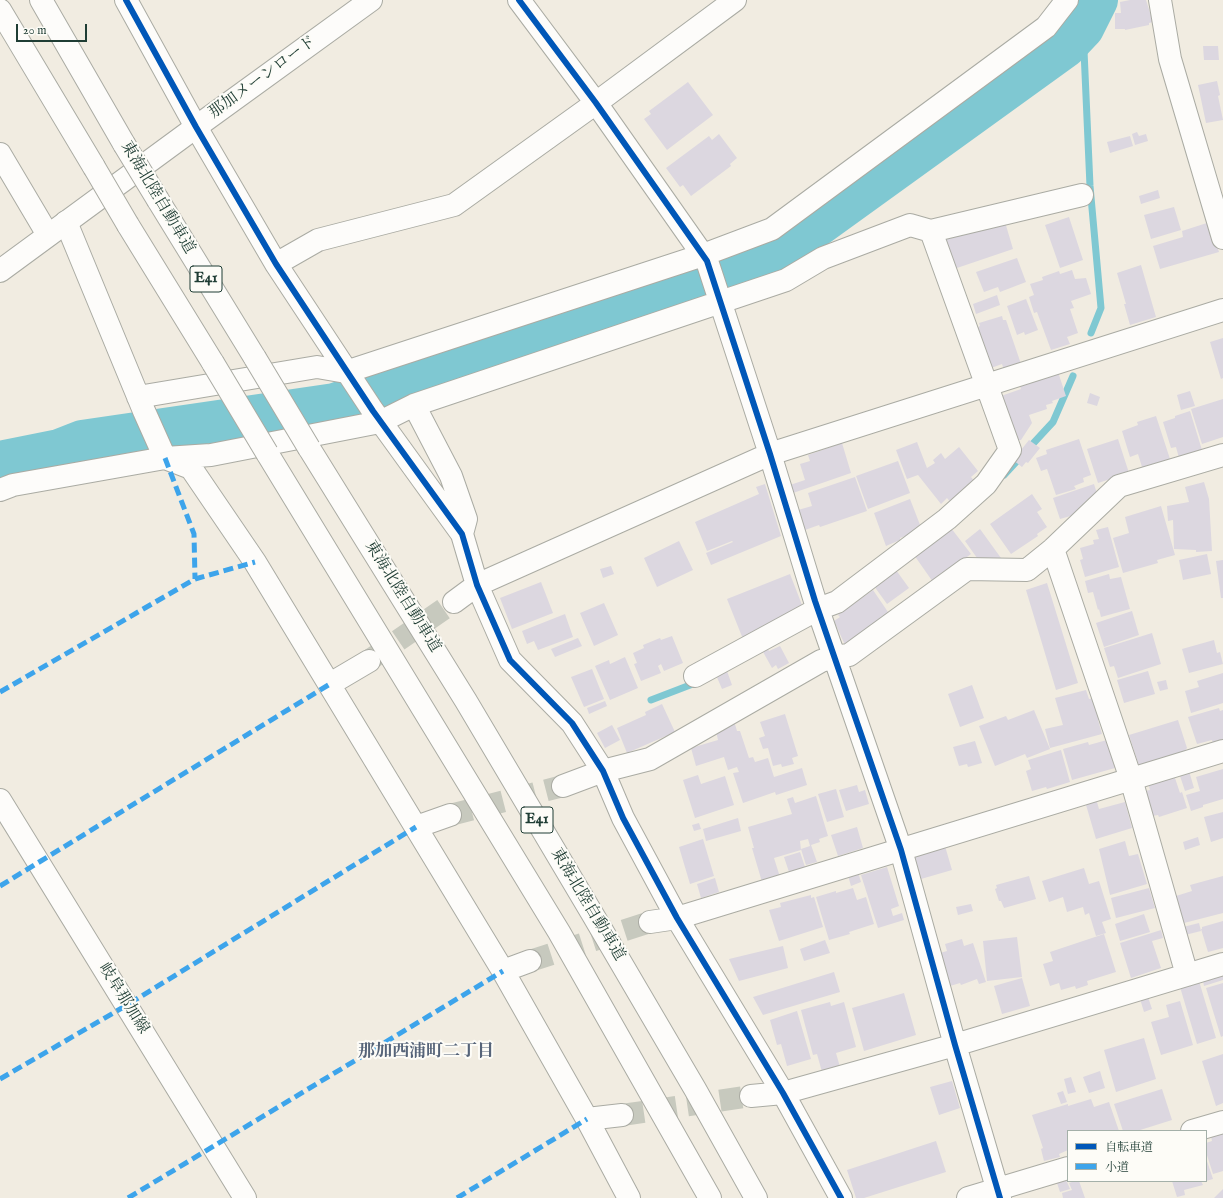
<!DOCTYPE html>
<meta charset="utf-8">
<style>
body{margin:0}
#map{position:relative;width:1223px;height:1198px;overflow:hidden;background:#f1ece1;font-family:"IM FELL English","Noto Serif JP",serif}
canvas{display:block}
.legend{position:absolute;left:1067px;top:1130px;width:140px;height:52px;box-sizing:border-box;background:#fdfcf7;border:1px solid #a4b0a9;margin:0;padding:5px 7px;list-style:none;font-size:12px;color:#1f3d34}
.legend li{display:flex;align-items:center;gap:8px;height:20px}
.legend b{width:20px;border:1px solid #a4b0a9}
.scale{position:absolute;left:16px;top:24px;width:71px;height:18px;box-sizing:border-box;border:2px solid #1f3d34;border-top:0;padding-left:5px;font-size:12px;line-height:14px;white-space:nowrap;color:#1f3d34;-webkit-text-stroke:3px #fdfcf7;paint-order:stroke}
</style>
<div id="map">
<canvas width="1223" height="1198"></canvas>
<ul class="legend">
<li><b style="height:5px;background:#0057b8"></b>自転車道</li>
<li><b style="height:5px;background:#3da4eb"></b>小道</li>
</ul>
<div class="scale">20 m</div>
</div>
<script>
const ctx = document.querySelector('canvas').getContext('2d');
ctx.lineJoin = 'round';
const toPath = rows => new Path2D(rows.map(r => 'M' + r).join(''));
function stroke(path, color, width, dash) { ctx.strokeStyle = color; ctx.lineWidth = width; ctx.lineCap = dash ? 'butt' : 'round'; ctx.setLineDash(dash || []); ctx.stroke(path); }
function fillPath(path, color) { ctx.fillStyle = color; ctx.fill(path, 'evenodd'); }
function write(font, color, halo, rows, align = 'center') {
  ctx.font = font + ' "IM FELL English","Noto Serif JP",serif'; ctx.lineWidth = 4; ctx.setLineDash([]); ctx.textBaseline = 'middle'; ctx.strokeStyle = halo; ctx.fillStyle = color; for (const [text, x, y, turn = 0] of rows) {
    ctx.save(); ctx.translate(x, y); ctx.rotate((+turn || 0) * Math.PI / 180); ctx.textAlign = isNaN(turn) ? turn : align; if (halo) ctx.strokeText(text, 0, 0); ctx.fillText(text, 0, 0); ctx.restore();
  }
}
stroke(toPath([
 [1083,28,1090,186,1101,308,1091,333],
 [1004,475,1053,422,1073,376],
 [651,700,698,682]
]), '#7fc8d2', 7);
stroke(toPath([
 [0,462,59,450,82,441,335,404,781,252,1065,47,1083,28,1097,0]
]), '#7fc8d2', 42);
fillPath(toPath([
 [1130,0,1146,0,1153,22,1149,23,1149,25,1125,30,1125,29,1115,29,1115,13,1121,13,1120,2],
 [1203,46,1218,46,1219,60,1204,60],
 [1217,81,1220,95,1218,96,1223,120,1206,123,1198,85],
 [688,82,713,115,667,150,644,119,651,114,649,111],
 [1137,132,1139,136,1146,134,1148,141,1135,145,1132,134],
 [719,134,737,158,730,164,731,166,691,196,683,185,680,187,666,168,709,136,712,140],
 [1130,136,1133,146,1110,153,1107,142],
 [1158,190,1160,198,1141,204,1139,196],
 [1174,207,1181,230,1151,239,1144,215],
 [1069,217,1083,260,1060,268,1045,225],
 [1005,222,1013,249,954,269,945,240,974,230,975,232],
 [1210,222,1219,252,1160,269,1153,246,1183,237,1182,231],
 [1017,258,1026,282,1000,292,998,287,984,292,976,272],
 [1141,265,1156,317,1130,325,1124,304,1126,304,1117,273],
 [1072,270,1075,279,1086,278,1091,294,1071,301,1074,308,1070,309,1078,333,1067,337,1070,344,1051,350,1037,312,1034,313,1029,297,1034,295,1030,284,1043,280,1042,277,1059,271,1060,274],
 [997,295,1000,305,976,314,973,304],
 [1026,299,1038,330,1025,335,1024,332,1017,335,1007,306],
 [1002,316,1003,320,1006,320,1021,364,1004,370,1002,364,991,368,978,327,980,326,979,323],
 [1223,338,1223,378,1221,379,1210,342],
 [1057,369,1066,396,1052,401,1053,403,1046,405,1047,409,1029,415,1032,423,1021,440,1017,440,1001,396,1021,389,1018,381],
 [1190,391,1195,406,1181,410,1177,395],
 [1090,393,1100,397,1097,406,1087,403],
 [1223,399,1223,437,1202,444,1191,409],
 [1190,411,1202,450,1179,458,1176,447,1171,448,1163,422,1175,418,1175,416],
 [1156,416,1170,459,1142,467,1138,454,1130,457,1122,431,1138,425,1137,422],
 [1079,439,1091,475,1083,478,1084,482,1074,486,1076,489,1056,495,1047,469,1041,471,1036,458,1047,454,1046,450],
 [1118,439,1129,473,1098,483,1087,449],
 [1029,440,1040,448,1028,463,1026,462,1022,467,1013,460],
 [917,442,927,468,935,463,933,460,941,453,945,459,959,447,978,471,971,477,977,484,952,504,947,498,941,504,918,475,907,479,896,450],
 [842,443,851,473,793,493,790,485,805,480,800,464,810,461,808,455],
 [898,461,910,493,868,509,856,476],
 [855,477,867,511,820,527,819,525,805,530,798,510,812,506,808,493],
 [1204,482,1209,499,1212,551,1196,552,1196,550,1174,549,1173,520,1168,521,1167,506,1189,502,1185,487],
 [765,484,781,536,711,565,706,553,733,542,732,541,707,551,695,522,759,494,756,487],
 [1094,484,1098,497,1081,513,1060,519,1053,498],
 [1032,494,1042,509,1037,512,1047,527,1037,534,1038,536,1011,554,990,524],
 [910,499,922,530,900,538,900,540,886,546,874,513],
 [1161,506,1175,555,1157,560,1158,563,1123,573,1113,538,1129,533,1125,517],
 [1108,527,1119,567,1085,577,1080,560,1083,559,1080,548,1094,544,1093,540,1099,539,1096,530],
 [951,528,971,554,933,582,914,555],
 [980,529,1001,558,993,564,982,565,965,541],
 [679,541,693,570,657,587,644,558],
 [1207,554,1211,574,1183,580,1179,560],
 [1223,560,1223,598,1221,598,1216,561],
 [611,566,614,574,603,578,600,569],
 [896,570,909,588,887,604,874,586],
 [790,574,802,605,743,639,727,599],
 [1109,574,1110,579,1121,577,1130,609,1101,617,1099,609,1098,610,1093,592,1088,593,1085,581],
 [541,582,553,613,512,629,500,598],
 [1047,583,1078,683,1056,690,1026,590],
 [873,590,888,612,845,645,834,621,840,617,838,615],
 [604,603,618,635,594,646,580,613],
 [1132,611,1139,635,1104,647,1096,623],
 [565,614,573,637,538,650,534,641,527,644,522,631],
 [1152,633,1161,664,1118,678,1114,666,1110,667,1104,648],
 [672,636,683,663,664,671,661,664,658,666,661,673,641,681,634,664,637,663,633,653,644,648,643,645,660,638,661,640],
 [578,638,582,646,555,657,551,649],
 [1214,640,1217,653,1220,652,1223,664,1189,673,1182,649],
 [780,646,789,663,778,669,776,665,772,668,762,650,767,647,769,651],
 [625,657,638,688,610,700,595,666,609,660,610,664],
 [592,669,604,699,584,707,571,677],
 [727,671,732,685,722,689,716,675],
 [1148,671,1155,694,1124,703,1117,680],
 [1223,673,1223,703,1191,713,1185,691,1199,687,1197,681],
 [1166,680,1168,689,1160,691,1157,682],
 [972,685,984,718,960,727,948,694],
 [1086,690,1089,699,1095,698,1101,719,1098,720,1102,734,1050,748,1045,729,1063,725,1055,698],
 [605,701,607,706,589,714,587,708],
 [662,704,675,732,627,753,617,728,646,715,645,712],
 [1219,708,1220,711,1223,710,1223,741,1213,744,1212,740,1197,744,1188,717],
 [1034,710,1050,749,1027,758,1025,754,995,766,979,726,1006,716,1008,720],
 [785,714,798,756,792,758,794,764,782,767,781,764,773,766,768,748,763,749,759,738,765,736,760,722],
 [1178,720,1187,748,1183,753,1139,766,1129,735],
 [734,721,737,731,740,731,749,758,753,757,755,762,768,758,774,777,802,768,807,785,776,795,775,792,743,803,733,773,739,772,737,767,728,770,724,757,696,766,691,748,718,740,716,731],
 [612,725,620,740,605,748,597,733],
 [1107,740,1115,768,1072,780,1063,749,1088,742,1089,745],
 [975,741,982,763,968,767,967,764,959,766,953,747],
 [1061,750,1070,782,1047,789,1046,787,1032,791,1026,771,1031,769,1028,760],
 [1223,769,1223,799,1203,805,1203,807,1191,811,1186,795,1200,791,1196,777],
 [1189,771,1194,788,1185,791,1179,773],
 [698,775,701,784,725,776,734,805,695,818,683,780],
 [1174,775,1180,793,1182,792,1187,808,1159,817,1158,815,1152,816,1145,791,1150,790,1148,783],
 [857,785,859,792,865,790,869,804,846,811,839,790],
 [836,789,844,817,827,822,818,794],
 [1095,795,1099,809,1125,802,1132,828,1096,839,1084,798],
 [816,796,828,836,819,839,820,842,811,845,817,862,806,865,801,849,810,846,808,839,800,841,801,850,774,858,780,877,762,882,752,848,754,848,748,827,792,814,787,799,793,797,795,803],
 [1223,812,1223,838,1211,842,1204,817],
 [738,818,741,831,706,841,703,829],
 [699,823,701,829,694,831,692,825],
 [857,827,863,848,838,856,831,835],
 [1198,837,1200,845,1185,850,1183,842],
 [703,839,714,876,690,884,679,847],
 [1125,841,1129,856,1138,854,1147,884,1110,895,1099,849],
 [945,846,952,870,921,879,914,855],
 [800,852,805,867,789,872,784,857],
 [887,867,899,906,891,909,893,916,902,913,904,920,878,928,861,875],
 [1084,868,1089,884,1099,881,1111,919,1102,922,1106,933,1096,936,1089,913,1085,915,1083,907,1067,912,1063,897,1049,902,1042,881],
 [857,869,861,882,851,886,847,872],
 [1029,876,1036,899,1004,908,1001,901,999,901,995,889,997,888,996,885],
 [1223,876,1223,913,1184,923,1176,896,1192,891,1190,885],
 [715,878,719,892,701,898,697,884],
 [853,888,857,900,866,897,874,924,849,932,850,934,829,940,816,897,836,891,836,893],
 [1149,888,1155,908,1116,918,1111,898],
 [811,895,811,898,814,897,823,927,779,941,769,910,781,907,780,903],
 [971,904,973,911,958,915,956,907],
 [1144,914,1150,932,1120,941,1115,924],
 [1223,921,1223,948,1208,952,1201,929,1202,929,1202,927],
 [1199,923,1201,931,1185,935,1183,927],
 [1161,930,1163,938,1152,941,1161,968,1131,978,1120,943],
 [1104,934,1116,972,1087,981,1088,985,1076,989,1075,986,1061,990,1059,983,1050,986,1043,964,1053,961,1050,952],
 [1017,937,1022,977,987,981,983,941],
 [962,939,964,946,973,943,986,982,979,984,977,979,961,985,960,983,950,986,940,953,947,951,945,944],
 [825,940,830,953,804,961,800,949],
 [783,946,788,968,739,981,729,959],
 [834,972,840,992,763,1015,753,997],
 [1223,975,1223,980,1204,986,1203,981],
 [1022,978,1030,1006,1002,1014,994,986],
 [1199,981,1216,1038,1197,1044,1180,987],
 [1223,983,1223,1036,1221,1037,1206,988],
 [904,993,916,1035,864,1051,852,1008],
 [1148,997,1152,1009,1144,1012,1140,999],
 [1180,1001,1193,1045,1161,1055,1151,1022,1169,1017,1166,1005],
 [830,1002,831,1006,844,1002,856,1047,836,1053,840,1067,822,1072,817,1054,813,1055,801,1010],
 [797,1011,811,1059,787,1066,781,1044,777,1045,770,1020],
 [1144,1038,1156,1079,1116,1092,1104,1050],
 [1223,1054,1223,1103,1216,1106,1202,1061],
 [1100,1071,1105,1088,1089,1093,1083,1077],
 [1071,1077,1076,1092,1068,1094,1064,1079],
 [952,1081,960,1108,939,1115,930,1087],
 [1162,1089,1172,1120,1137,1131,1123,1131,1114,1104],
 [1063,1091,1067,1102,1061,1104,1057,1093],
 [1091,1099,1094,1107,1109,1102,1119,1131,1068,1131,1068,1150,1059,1154,1060,1157,1044,1161,1041,1149,1043,1148,1032,1115,1068,1104,1068,1106],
 [1223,1128,1223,1171,1213,1174,1206,1152,1206,1143,1212,1141,1210,1132],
 [936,1141,946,1172,864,1198,856,1198,847,1170],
 [1206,1158,1213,1179,1206,1181],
 [1065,1177,1070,1189,1060,1192,1056,1180],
 [1075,1181,1079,1181,1085,1198,1063,1198,1062,1193,1072,1190,1069,1183],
 [1172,1181,1201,1181,1203,1185,1184,1190,1185,1195,1177,1197],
 [1223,1189,1223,1198,1214,1198]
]), '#dcd7e0');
stroke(toPath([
 [371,659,454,602],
 [450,815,563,786],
 [530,961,650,922],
 [622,1115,751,1096]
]), '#c7c9be', 22, [22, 11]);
const minor = toPath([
 [126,0,196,127,276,264,373,411,462,534,477,585,510,660,572,723,603,771,623,818,677,918,783,1093,841,1198],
 [519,0,596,103,707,261,770,454,815,601,901,850,955,1045,1000,1198],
 [1160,0,1170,59,1223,238],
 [0,154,48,235],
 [66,222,144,411,165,458,191,468,255,562,503,971,587,1119,629,1198],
 [276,264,318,240,454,205,596,103,735,0],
 [138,397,317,367,346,372,703,255,772,229,1046,27,1067,0],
 [414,405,451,476,466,519,462,534],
 [0,490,13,485,165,458,211,455,380,422,414,405,786,280,823,258,910,225,931,231,1082,195],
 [1053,549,1131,779,1187,975],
 [454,602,477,585,770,454,1223,310],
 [695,676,818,609,837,602,947,519,986,484,1010,450,931,231],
 [330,684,369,661],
 [563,786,603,771,650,759,821,661,834,657,849,655,967,569,1027,570,1053,549,1119,486,1223,455],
 [416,827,450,815],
 [650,922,677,918,1223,751],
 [503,971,530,961],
 [751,1096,783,1093,955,1045,1223,964],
 [587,1119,622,1115],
 [1192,1131,1223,1122],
 [968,1198,1068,1168]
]);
const tertiary = toPath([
 [0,271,196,127,371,0]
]);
const secondary = toPath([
 [0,800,245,1198]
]);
const motorway = toPath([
 [41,0,124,144],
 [0,10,94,167],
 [158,200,255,358],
 [128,225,213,363],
 [309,448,466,701,593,915,695,1089,756,1198],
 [267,453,559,932,710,1198]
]);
stroke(minor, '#aaaba3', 24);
stroke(tertiary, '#aaaba3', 24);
stroke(secondary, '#aaaba3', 24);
stroke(motorway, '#aaaba3', 24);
stroke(minor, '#fdfcfa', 22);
stroke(tertiary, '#fdfcfa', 22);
stroke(secondary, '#fdfcfa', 22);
stroke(motorway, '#fdfcfa', 22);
const motorwayBridge = toPath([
 [124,144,158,200],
 [94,167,128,225],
 [255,358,309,448],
 [213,363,267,453]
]);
stroke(motorwayBridge, '#aaaba3', 24, []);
stroke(motorwayBridge, '#fdfcfa', 22);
stroke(toPath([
 [165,458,194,534,195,579],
 [0,692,195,579,255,562],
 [0,886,330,684],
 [0,1079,127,1005,416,827],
 [128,1198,503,971],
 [457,1198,587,1119]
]), '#3da4eb', 5, [10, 5]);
stroke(toPath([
 [126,0,196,127,276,264,373,411,462,534,477,585,510,660,572,723,603,771,623,818,677,918,783,1093,841,1198],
 [519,0,596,103,707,261,770,454,815,601,901,850,955,1045,1000,1198]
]), '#0057b8', 6);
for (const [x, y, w] of [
 [206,279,32],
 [537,820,32]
]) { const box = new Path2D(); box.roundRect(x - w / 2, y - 13, w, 26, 3); ctx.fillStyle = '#fdfcf7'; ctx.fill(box); stroke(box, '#1f3d34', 1); }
write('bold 15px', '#1f3d34', null, [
 ["E41",206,279],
 ["E41",537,820]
]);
write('16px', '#1f3d34', '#fdfcf7', [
 ["那加メーンロード",263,78,-36],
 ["東海北陸自動車道",157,198,59],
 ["東海北陸自動車道",402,597,58],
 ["東海北陸自動車道",587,905,59],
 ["岐阜那加線",123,999,58]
]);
write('bold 17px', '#566479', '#fdfcf7', [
 ["那加西浦町二丁目",426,1053]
]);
</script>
